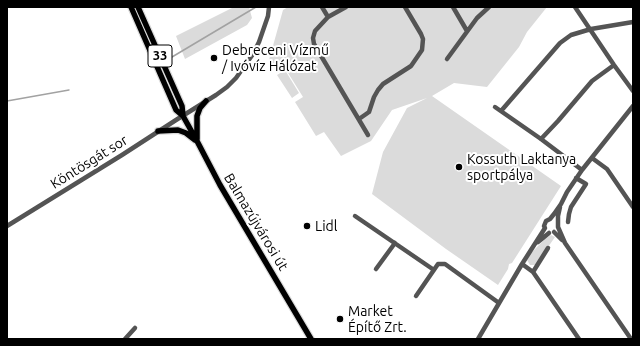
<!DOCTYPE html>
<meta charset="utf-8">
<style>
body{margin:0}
#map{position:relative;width:640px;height:346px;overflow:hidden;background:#fff;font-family:Ubuntu,sans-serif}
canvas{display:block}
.frame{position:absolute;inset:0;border:8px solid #000;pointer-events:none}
</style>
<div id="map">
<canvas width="640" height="346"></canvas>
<div class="frame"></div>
</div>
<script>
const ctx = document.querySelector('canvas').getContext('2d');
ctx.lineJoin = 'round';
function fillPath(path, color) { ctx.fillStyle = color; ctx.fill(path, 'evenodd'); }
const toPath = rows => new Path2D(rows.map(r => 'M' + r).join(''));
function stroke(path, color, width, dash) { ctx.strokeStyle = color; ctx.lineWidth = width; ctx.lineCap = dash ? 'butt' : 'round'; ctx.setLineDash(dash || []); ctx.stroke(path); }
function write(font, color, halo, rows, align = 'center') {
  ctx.font = font + ' Ubuntu,sans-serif'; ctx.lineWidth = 4; ctx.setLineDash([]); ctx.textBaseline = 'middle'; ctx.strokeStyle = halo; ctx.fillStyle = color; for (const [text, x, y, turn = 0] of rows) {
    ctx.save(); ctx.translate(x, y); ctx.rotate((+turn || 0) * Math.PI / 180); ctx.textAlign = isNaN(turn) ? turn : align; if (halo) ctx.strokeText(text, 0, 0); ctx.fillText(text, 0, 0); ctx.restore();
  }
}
fillPath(toPath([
 [234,7,249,7,252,18,247,25,185,59,176,36],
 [288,7,547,7,527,32,519,47,487,87,454,83,432,96,561,186,512,263,509,264,508,269,498,285,446,249,372,194,383,152,407,108,427,98,392,110,371,141,341,156,324,132,316,136,295,102,303,97,285,68,277,73,269,60,283,10],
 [285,70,299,93,292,98,277,75],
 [551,235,555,237,537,263,535,265,530,265,527,260,530,254,545,239]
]), '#dbdbdb');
stroke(toPath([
 [172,57,256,7],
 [7,101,69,90]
]), '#a2a2a2', 1.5);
const major = toPath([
 [131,7,176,110,183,116,197,141,220,185,311,339],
 [138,7,182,106,183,116],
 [158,131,178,130,186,133,195,140],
 [197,139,197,116,200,108,206,101]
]);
stroke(major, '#dbdbdb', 8);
stroke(toPath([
 [322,7,328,17],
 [346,7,328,17,315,31,313,38,314,44,368,135],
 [453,7,467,31],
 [575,7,614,65,633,91],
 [447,59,477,18,489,7],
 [495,107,541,139,582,170],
 [501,111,560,43,571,35,591,29,633,22],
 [359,119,369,112,374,97,378,90,383,84,411,66,422,50,423,39,421,34,405,7],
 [541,139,558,121,592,81,614,65],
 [592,158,607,169,633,207],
 [560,207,558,216,558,227,565,243,631,339],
 [355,216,434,270],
 [568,222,569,214,571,207,586,184,576,178],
 [7,226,122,155,176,120,216,95,227,87,236,78,253,54,259,42,268,16,269,7],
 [554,232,562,240],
 [538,242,549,233],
 [522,264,533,272,579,339],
 [376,269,395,243],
 [533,272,548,248],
 [416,296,438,264,445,264,499,303],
 [125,339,135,328],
 [478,339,522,264,545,228,544,226,546,221,550,219,554,214,561,204,567,192,582,170,633,106]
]), '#545454', 4.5);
stroke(major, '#000', 5.5);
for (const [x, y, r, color] of [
 [214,58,4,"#000"],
 [459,167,4,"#000"],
 [307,226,4,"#000"],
 [340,319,4,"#000"]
]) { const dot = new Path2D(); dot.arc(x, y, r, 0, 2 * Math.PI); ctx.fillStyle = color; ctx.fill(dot); stroke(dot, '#fff', 1.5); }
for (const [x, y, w] of [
 [160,56,24]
]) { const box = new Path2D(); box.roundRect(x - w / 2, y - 11, w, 22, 3); ctx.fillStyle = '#fff'; ctx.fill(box); stroke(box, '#000', 1); }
write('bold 13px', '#000', null, [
 ["33",160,56]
]);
write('14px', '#000', '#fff', [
 ["Debreceni Vízmű",222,50],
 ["/ Ivóvíz Hálózat",222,66],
 ["Kossuth Laktanya",467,159],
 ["sportpálya",467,175],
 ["Lidl",315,226],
 ["Market",348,311],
 ["Építő Zrt.",348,327]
], 'left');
write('14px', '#000', '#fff', [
 ["Köntösgát sor",89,162,-32],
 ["Balmazújvárosi út",256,222,59]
]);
</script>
